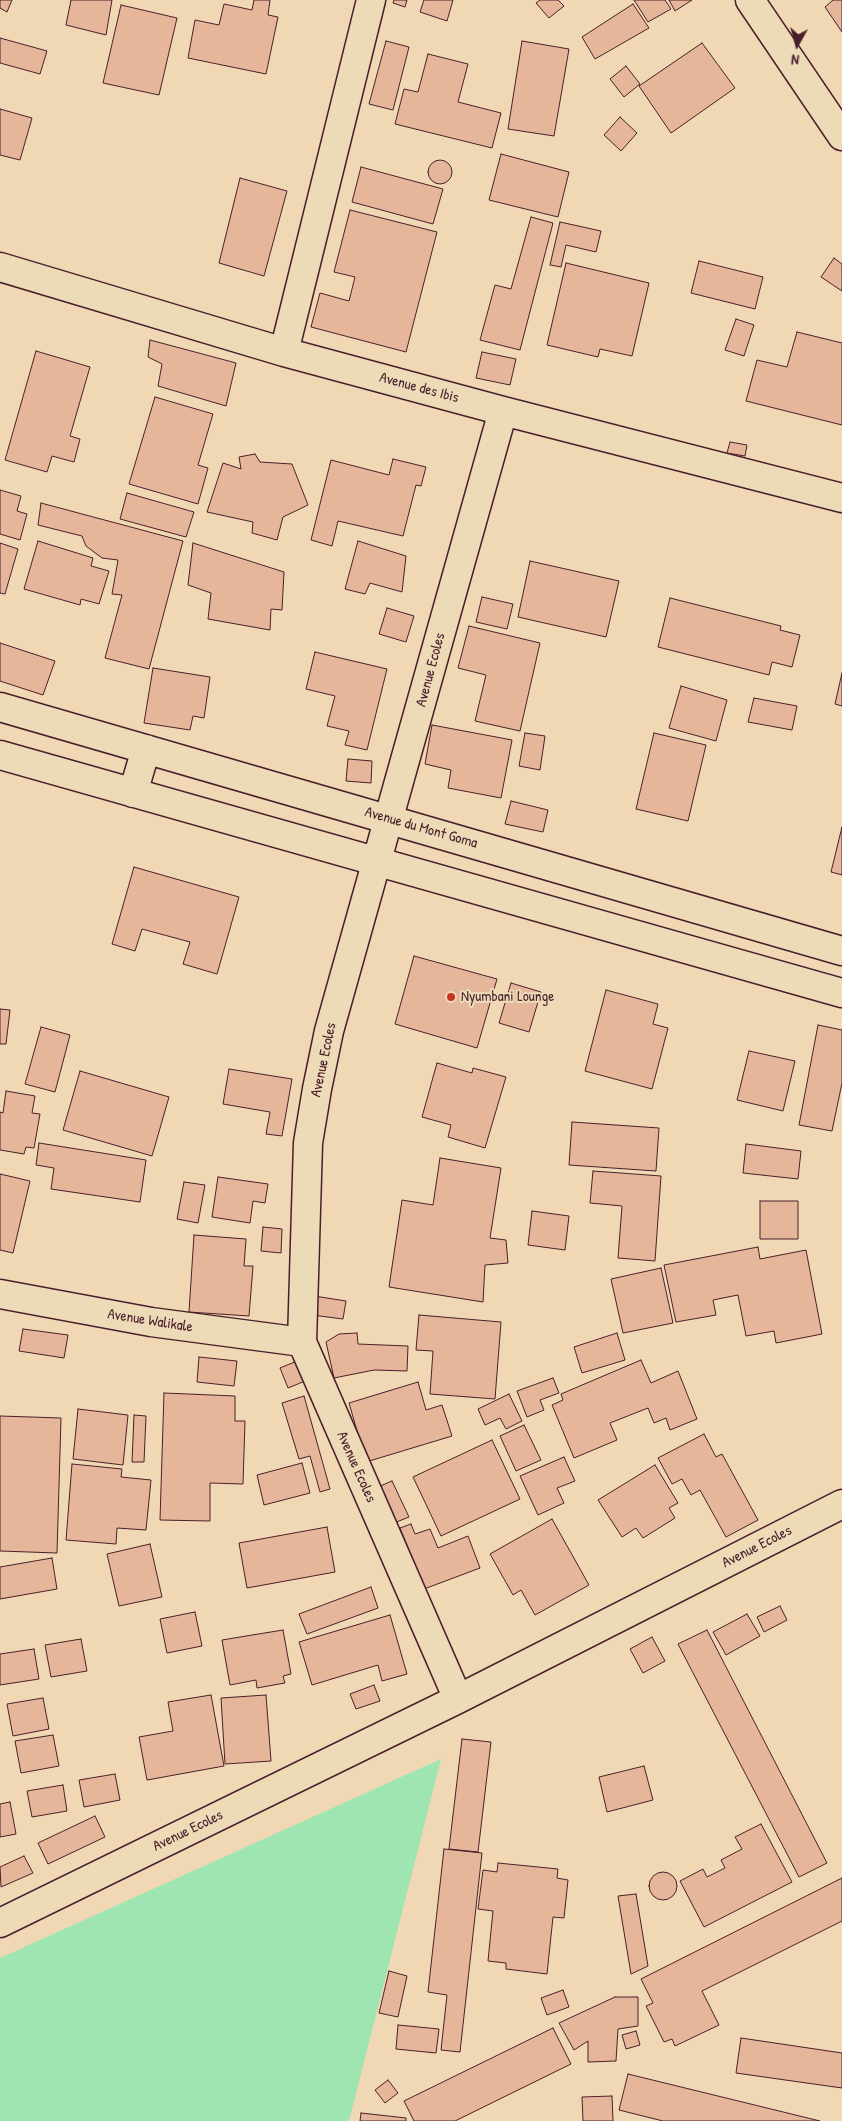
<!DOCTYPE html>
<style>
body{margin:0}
#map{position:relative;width:842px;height:2121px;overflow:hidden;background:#f0d8b5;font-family:"Patrick Hand",sans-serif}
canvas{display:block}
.north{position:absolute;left:772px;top:20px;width:50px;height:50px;-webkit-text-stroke:4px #eddbb8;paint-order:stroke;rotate:187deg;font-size:14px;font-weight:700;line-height:20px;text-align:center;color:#4a1f2b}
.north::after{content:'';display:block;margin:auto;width:18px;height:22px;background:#4a1f2b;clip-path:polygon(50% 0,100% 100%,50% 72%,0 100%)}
</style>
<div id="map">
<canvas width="842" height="2121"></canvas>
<div class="north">N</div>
</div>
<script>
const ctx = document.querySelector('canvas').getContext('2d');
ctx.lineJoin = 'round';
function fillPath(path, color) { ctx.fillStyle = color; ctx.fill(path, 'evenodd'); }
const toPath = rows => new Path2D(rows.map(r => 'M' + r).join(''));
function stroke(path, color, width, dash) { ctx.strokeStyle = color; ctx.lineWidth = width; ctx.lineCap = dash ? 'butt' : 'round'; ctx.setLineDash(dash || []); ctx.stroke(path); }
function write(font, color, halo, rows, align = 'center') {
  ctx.font = font + ' "Patrick Hand",sans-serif'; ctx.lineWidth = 4; ctx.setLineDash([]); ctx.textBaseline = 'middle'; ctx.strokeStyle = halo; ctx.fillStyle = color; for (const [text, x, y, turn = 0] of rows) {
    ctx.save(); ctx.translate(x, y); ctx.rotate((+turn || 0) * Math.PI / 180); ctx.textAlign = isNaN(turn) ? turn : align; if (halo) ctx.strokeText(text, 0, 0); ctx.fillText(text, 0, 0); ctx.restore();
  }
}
fillPath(toPath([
 [441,1759,349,2121,0,2121,0,1958]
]), '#9fe5b2');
const building = toPath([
 [0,0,12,0,7,12,0,8,0,0],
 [71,0,112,0,106,35,66,25,71,0],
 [254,0,270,0,268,15,278,17,266,74,188,58,195,20,219,25,224,4,252,10,254,0],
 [394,0,407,0,405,7,393,3,394,0],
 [424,0,453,0,447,21,420,12,424,0],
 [540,0,558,0,564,6,549,18,536,3,540,0],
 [634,0,665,0,671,9,648,22,634,0],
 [669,0,692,0,675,11,669,0],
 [833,0,842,0,842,32,825,7,833,0],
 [633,4,649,28,595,59,582,37,633,4],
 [121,5,177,18,159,95,103,83,121,5],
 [0,38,47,51,40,74,0,63,0,38],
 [386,41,409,47,393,110,369,104,386,41],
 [522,41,569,49,554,136,508,129,522,41],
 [702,43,735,88,671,133,639,86,702,43],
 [428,54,468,64,458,102,501,113,492,148,395,124,404,89,418,92,428,54],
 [626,66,640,84,624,97,610,79,626,66],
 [0,109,32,118,20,160,0,155,0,109],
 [620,117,637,133,621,151,604,135,620,117],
 [501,154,569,172,558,217,489,200,501,154],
 '428 172a12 12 0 1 1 24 0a12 12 0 1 1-24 0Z',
 [361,167,443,189,433,224,352,202,361,167],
 [240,178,287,191,264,276,219,263,240,178],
 [350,210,437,232,406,352,311,327,320,293,349,301,355,277,334,272,350,210],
 [531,217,553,223,520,350,480,340,495,285,511,289,531,217],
 [560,222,601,231,596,252,566,245,561,267,550,265,560,222],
 [834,258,842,264,842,291,821,277,834,258],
 [699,261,763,277,755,309,691,293,699,261],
 [566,263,649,283,632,356,600,349,598,357,547,345,566,263],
 [736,319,754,325,744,356,725,350,736,319],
 [797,332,842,343,842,425,746,401,757,360,787,367,797,332],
 [150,340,236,363,226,406,158,386,162,364,148,357,150,340],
 [36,351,90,367,70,436,80,439,74,462,52,456,47,472,5,460,36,351],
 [482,352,516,359,510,385,476,378,482,352],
 [155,397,213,414,198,465,208,468,198,504,129,484,155,397],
 [730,442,747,445,745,456,727,453,730,442],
 [255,454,260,462,292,464,308,505,283,517,277,540,252,533,253,522,207,512,223,463,241,469,239,457,255,454],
 [393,459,426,467,421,486,416,485,403,536,338,521,332,546,311,540,331,460,389,475,393,459],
 [0,490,21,496,17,511,27,514,20,540,0,534,0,490],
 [127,493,194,512,186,537,120,519,127,493],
 [41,503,183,541,149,669,105,658,122,595,112,594,118,560,102,558,86,546,82,536,38,525,41,503],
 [38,541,93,558,91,566,109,571,99,604,81,599,80,605,24,589,38,541],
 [358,541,406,556,402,592,370,583,365,594,345,589,358,541],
 [0,543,18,549,5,594,0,593,0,543],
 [193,543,284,572,282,610,271,609,270,630,208,619,211,593,188,585,193,543],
 [530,561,619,581,606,637,518,617,530,561],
 [482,597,513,604,507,629,476,622,482,597],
 [670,598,781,626,780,630,800,635,792,667,772,662,769,675,658,647,670,598],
 [387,608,414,616,406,642,379,634,387,608],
 [469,626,540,643,520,731,475,721,486,675,458,668,469,626],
 [0,643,55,661,43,695,0,681,0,643],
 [315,652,387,669,367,750,345,745,349,731,327,726,335,696,306,689,315,652],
 [153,668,210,677,204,718,193,716,190,730,144,723,153,668],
 [842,673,842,706,835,704,842,673],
 [681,686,727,700,716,741,669,728,681,686],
 [754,698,797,706,792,730,748,722,754,698],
 [432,725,512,740,501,798,448,788,451,770,425,764,432,725],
 [525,733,545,736,540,770,519,766,525,733],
 [654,733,706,745,688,821,636,809,654,733],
 [348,759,372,761,371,783,346,781,348,759],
 [511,801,548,810,543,832,505,824,511,801],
 [842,827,842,875,831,872,842,827],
 [134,867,239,897,217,974,183,964,190,942,142,929,135,951,112,944,134,867],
 [414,956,497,979,477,1048,395,1024,414,956],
 [511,983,541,992,529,1032,499,1023,511,983],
 [606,990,658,1004,653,1024,668,1028,652,1089,585,1071,606,990],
 [0,1009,10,1010,6,1044,0,1044,0,1009],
 [818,1025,842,1030,842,1083,832,1131,799,1125,818,1025],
 [41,1027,70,1035,55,1092,25,1084,41,1027],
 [749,1051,795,1061,783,1111,737,1100,749,1051],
 [437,1063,472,1073,473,1068,506,1077,485,1148,448,1137,451,1125,422,1117,437,1063],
 [229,1069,292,1079,282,1136,266,1134,270,1112,223,1104,229,1069],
 [80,1071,169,1097,152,1156,63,1130,80,1071],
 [6,1091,35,1096,32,1113,40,1114,34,1148,26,1147,24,1154,0,1150,0,1112,3,1113,6,1091],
 [572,1122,659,1128,656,1171,569,1165,572,1122],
 [39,1143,146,1160,140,1202,51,1189,54,1168,36,1165,39,1143],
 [746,1144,801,1151,798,1179,743,1173,746,1144],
 [440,1158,501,1168,490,1238,506,1240,508,1263,485,1265,483,1302,389,1287,402,1200,433,1205,440,1158],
 [593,1171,661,1176,655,1261,618,1258,622,1206,590,1203,593,1171],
 [0,1174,30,1181,13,1253,0,1250,0,1174],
 [218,1177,268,1184,265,1203,253,1201,250,1223,212,1217,218,1177],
 [184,1182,205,1185,198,1223,177,1219,184,1182],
 [760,1201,798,1201,798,1239,760,1239,760,1201],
 [532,1211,569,1216,565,1250,528,1245,532,1211],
 [263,1227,282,1229,281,1253,261,1251,263,1227],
 [194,1235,246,1239,244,1266,253,1266,249,1316,189,1312,194,1235],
 [758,1247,760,1259,806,1250,822,1334,776,1343,774,1331,746,1336,738,1295,713,1300,716,1315,676,1322,664,1265,758,1247],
 [661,1268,673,1323,623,1333,611,1279,661,1268],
 [314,1296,346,1301,343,1319,312,1315,314,1296],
 [419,1315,501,1322,495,1399,430,1394,433,1351,416,1350,419,1315],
 [23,1329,68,1335,64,1358,19,1351,23,1329],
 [357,1333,358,1344,408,1346,407,1371,374,1370,334,1378,326,1342,339,1334,357,1333],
 [617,1333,625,1360,582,1373,574,1347,617,1333],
 [199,1357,237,1361,234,1386,197,1382,199,1357],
 [641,1360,651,1383,678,1371,697,1419,670,1430,666,1418,654,1423,648,1408,610,1423,617,1440,574,1458,552,1405,563,1400,561,1394,641,1360],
 [297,1361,305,1381,288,1388,280,1368,297,1361],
 [553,1378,559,1393,540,1400,544,1410,527,1417,517,1391,553,1378],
 [418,1382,426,1410,442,1405,452,1436,366,1462,349,1403,418,1382],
 [164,1393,235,1396,235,1421,245,1421,243,1484,210,1483,210,1521,160,1520,164,1393],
 [509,1394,522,1421,506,1429,500,1418,485,1425,478,1409,509,1394],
 [304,1396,330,1489,320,1492,310,1456,299,1459,282,1403,304,1396],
 [78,1409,128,1415,123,1465,73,1459,78,1409],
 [134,1415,146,1416,144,1462,132,1462,134,1415],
 [0,1416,61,1418,57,1553,0,1551,0,1416],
 [524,1425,541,1460,516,1471,500,1436,524,1425],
 [704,1434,716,1457,722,1454,758,1520,726,1537,700,1490,691,1495,682,1479,672,1484,658,1458,704,1434],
 [492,1440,520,1499,441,1536,413,1477,492,1440],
 [564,1457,575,1481,557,1488,564,1503,538,1515,520,1476,564,1457],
 [302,1463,310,1493,264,1505,257,1475,302,1463],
 [72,1464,122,1469,121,1477,151,1480,146,1530,117,1528,116,1544,66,1540,72,1464],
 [655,1465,678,1503,669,1508,675,1518,643,1538,636,1528,622,1537,598,1500,655,1465],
 [392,1481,409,1517,394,1523,378,1487,392,1481],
 [552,1519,589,1585,535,1615,521,1590,513,1595,490,1554,552,1519],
 [411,1524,415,1534,430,1529,438,1548,468,1536,480,1568,424,1589,400,1528,411,1524],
 [327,1527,335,1572,247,1588,239,1543,327,1527],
 [150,1544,162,1597,119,1606,107,1554,150,1544],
 [52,1558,57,1589,0,1599,0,1567,52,1558],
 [371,1587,378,1608,307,1634,299,1614,371,1587],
 [780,1606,787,1620,764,1632,757,1617,780,1606],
 [195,1612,202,1646,167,1653,160,1619,195,1612],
 [747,1614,760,1636,726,1655,713,1632,747,1614],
 [390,1615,407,1674,382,1681,378,1665,312,1685,299,1642,390,1615],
 [283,1630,291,1674,283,1676,285,1683,257,1688,256,1680,230,1685,222,1640,283,1630],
 [707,1630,827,1863,799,1877,678,1644,707,1630],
 [652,1637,665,1661,643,1673,630,1649,652,1637],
 [81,1639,87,1671,51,1677,45,1645,81,1639],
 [34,1649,39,1679,0,1685,0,1654,34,1649],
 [374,1685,380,1701,356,1709,350,1694,374,1685],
 [211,1695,224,1766,147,1780,139,1737,173,1731,168,1702,211,1695],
 [266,1695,271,1761,225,1764,221,1698,266,1695],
 [43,1698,49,1729,13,1736,7,1704,43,1698],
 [53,1735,59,1766,21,1773,15,1741,53,1735],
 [462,1739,491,1742,478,1852,449,1849,462,1739],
 [644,1766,653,1800,607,1812,599,1777,644,1766],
 [115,1774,120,1800,84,1807,79,1780,115,1774],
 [63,1785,67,1811,32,1817,27,1791,63,1785],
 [10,1802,16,1834,0,1837,0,1804,10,1802],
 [95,1816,105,1837,48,1864,38,1843,95,1816],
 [761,1824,792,1882,704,1927,680,1881,703,1869,707,1877,725,1868,721,1860,742,1849,735,1837,761,1824],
 [444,1849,482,1853,460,2052,441,2050,447,1995,428,1992,444,1849],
 [24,1856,33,1873,1,1887,0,1867,24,1856],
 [498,1863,558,1869,557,1878,568,1880,564,1918,553,1917,547,1974,506,1969,506,1963,488,1961,493,1911,478,1909,483,1870,497,1872,498,1863],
 '649 1886a14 14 0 1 1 28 0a14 14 0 1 1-28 0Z',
 [842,1878,842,1921,702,1991,719,2025,675,2046,672,2039,664,2042,646,2006,653,2003,641,1979,842,1878],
 [636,1894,648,1966,631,1974,618,1896,636,1894],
 [389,1971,407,1976,398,2017,379,2013,389,1971],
 [563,1990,569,2007,547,2015,541,1998,563,1990],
 [615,1997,638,1997,638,2026,618,2029,616,2061,588,2062,588,2041,574,2050,559,2023,615,1997],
 [398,2025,439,2029,436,2053,396,2049,398,2025],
 [553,2028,571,2064,455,2121,414,2121,404,2101,553,2028],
 [636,2031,640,2045,626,2049,622,2035,636,2031],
 [741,2038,842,2053,842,2088,736,2073,741,2038],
 [628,2074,820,2121,663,2121,619,2110,628,2074],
 [388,2080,398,2093,385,2103,375,2090,388,2080],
 [612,2096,613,2121,583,2121,582,2097,612,2096],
 [361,2113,406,2118,406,2121,360,2121,361,2113]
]);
fillPath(building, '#e5b69a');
stroke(building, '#4a1f2b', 1);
const minor = toPath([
 [750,0,842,136],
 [0,267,284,352,503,411,842,498],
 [284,352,371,0],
 [0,1294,151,1322,302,1342],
 [458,1699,302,1342,308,1143,317,1089,329,1031,503,411],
 [0,1923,458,1699,842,1504]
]);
const tertiary = toPath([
 [0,707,842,951],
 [0,755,842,993],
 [133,793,146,749]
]);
stroke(minor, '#4a1f2b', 31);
stroke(tertiary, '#4a1f2b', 31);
stroke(minor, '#eddbb8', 28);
stroke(tertiary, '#eddbb8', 28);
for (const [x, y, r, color] of [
 [451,997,5,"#c8321e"]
]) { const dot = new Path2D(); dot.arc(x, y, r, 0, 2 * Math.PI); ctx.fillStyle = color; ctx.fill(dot); stroke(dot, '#eddbb8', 2); }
write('15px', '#4a1f2b', '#eddbb8', [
 ["Avenue des Ibis",419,388,15],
 ["Avenue Ecoles",431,670,-75],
 ["Avenue du Mont Goma",421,828,16],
 ["Avenue Ecoles",324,1060,-78],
 ["Avenue Walikale",150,1321,9],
 ["Avenue Ecoles",356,1467,66],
 ["Avenue Ecoles",757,1547,-27],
 ["Avenue Ecoles",188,1831,-26]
]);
write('15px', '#4a1f2b', '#eddbb8', [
 ["Nyumbani Lounge",461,997]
], 'left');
</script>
